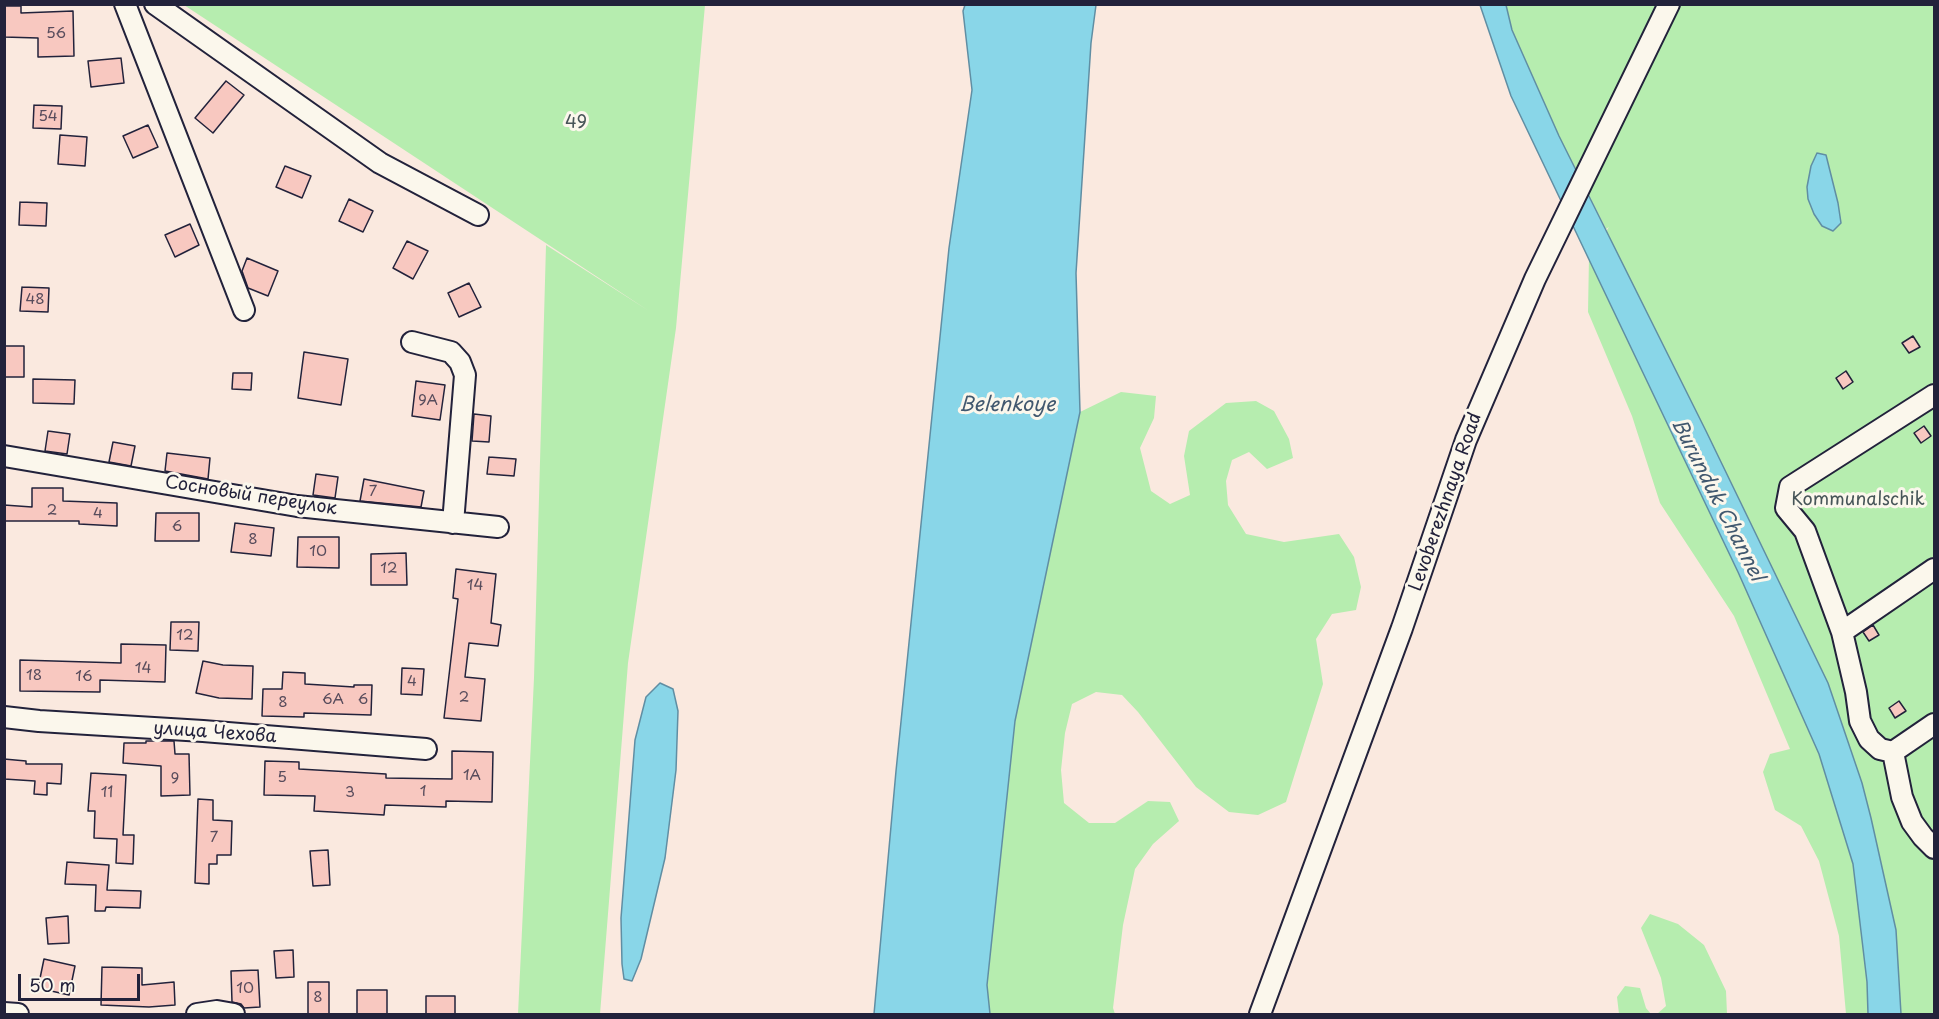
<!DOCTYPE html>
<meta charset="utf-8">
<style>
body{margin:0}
#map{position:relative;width:1939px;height:1019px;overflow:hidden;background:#fae9df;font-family:"Playpen Sans",sans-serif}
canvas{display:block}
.frame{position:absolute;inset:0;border:6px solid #22223b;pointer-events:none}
.scale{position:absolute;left:18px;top:974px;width:122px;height:27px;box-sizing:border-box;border:3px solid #22223b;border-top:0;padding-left:8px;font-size:18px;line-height:21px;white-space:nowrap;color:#22223b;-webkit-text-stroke:4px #fbf7ec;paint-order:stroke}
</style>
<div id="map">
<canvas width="1939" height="1019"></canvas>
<div class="frame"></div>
<div class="scale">50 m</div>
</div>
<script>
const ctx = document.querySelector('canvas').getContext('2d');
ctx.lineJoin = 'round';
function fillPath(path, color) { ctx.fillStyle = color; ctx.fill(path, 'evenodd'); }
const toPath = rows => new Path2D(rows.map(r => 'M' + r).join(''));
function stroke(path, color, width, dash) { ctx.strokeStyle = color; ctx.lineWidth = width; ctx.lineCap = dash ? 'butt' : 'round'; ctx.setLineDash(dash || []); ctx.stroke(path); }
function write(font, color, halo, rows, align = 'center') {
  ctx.font = font + ' "Playpen Sans",sans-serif'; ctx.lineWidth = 6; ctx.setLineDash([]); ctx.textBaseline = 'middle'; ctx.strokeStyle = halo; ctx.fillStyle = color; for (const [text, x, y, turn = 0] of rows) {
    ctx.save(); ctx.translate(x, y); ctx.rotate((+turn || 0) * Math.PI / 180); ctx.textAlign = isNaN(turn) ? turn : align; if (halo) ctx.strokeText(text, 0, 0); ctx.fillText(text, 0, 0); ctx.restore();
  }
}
fillPath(toPath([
 [184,5,705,5,676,328,628,663,600,1014,518,1014,534,678,546,245,649,311],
 [1506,5,1934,5,1934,1014,1846,1014,1839,936,1819,861,1801,826,1775,810,1763,772,1770,754,1790,749,1734,616,1660,503,1632,416,1588,312,1589,257,1609,227,1606,229,1559,136,1512,30],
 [1121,392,1156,396,1154,418,1140,448,1151,491,1170,504,1190,495,1184,456,1189,431,1226,403,1256,401,1274,411,1289,439,1293,458,1267,469,1249,452,1232,460,1226,481,1228,505,1246,534,1284,542,1339,534,1354,557,1361,587,1356,610,1332,614,1316,639,1323,684,1286,802,1258,815,1229,812,1196,787,1138,712,1122,695,1096,692,1072,704,1065,733,1061,770,1064,803,1089,823,1115,823,1148,801,1170,802,1179,821,1153,844,1135,869,1123,925,1113,1008,1115,1014,990,1014,987,985,1015,721,1080,412],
 [1650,914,1678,924,1704,945,1726,991,1727,1014,1657,1014,1666,1006,1661,978,1641,928],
 [1625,986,1640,988,1646,1008,1651,1014,1619,1014,1617,997]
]), '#b6edaf');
const water = toPath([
 [965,5,1096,5,1091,43,1076,273,1080,412,1015,721,987,985,990,1014,874,1014,896,771,949,248,972,90,963,11,965,5],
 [1480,5,1506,5,1512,30,1559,136,1706,431,1828,683,1862,783,1871,818,1896,930,1901,1014,1868,1014,1867,982,1853,864,1819,754,1738,572,1511,96,1480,5],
 [1817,153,1826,155,1838,203,1841,223,1833,231,1822,226,1814,214,1808,199,1807,187,1811,166,1817,153],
 [660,683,673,689,678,711,676,770,665,858,641,959,632,981,624,979,622,964,621,918,635,740,646,697,660,683]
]);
fillPath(water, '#89d6e8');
stroke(water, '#608ea3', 1.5);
const building = toPath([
 [4,6,21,6,21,13,73,11,74,56,38,57,38,38,4,37,4,6],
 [121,58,124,83,91,87,88,61,121,58],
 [226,81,244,95,213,133,195,118,226,81],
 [34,105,62,106,61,129,33,128,34,105],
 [148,125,158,147,133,158,123,136,148,125],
 [60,135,87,137,85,166,58,164,60,135],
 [285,166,311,176,302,198,276,187,285,166],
 [349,199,373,211,363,232,339,221,349,199],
 [20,202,47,203,46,226,19,225,20,202],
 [190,224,199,245,175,257,165,235,190,224],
 [407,241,428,251,413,279,393,268,407,241],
 [247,258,278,271,268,296,248,288,242,271,247,258],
 [469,283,481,307,459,317,448,293,469,283],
 [22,287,49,288,48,312,20,311,22,287],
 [1913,336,1920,347,1909,353,1902,343,1913,336],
 [4,346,24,346,24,377,4,377,4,346],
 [304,352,348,359,341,405,298,398,304,352],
 [1846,371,1853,382,1843,389,1836,378,1846,371],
 [233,373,252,373,251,390,232,389,233,373],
 [33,379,75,380,74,404,33,403,33,379],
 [416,381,445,385,440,420,412,416,416,381],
 [474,414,491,416,489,442,472,441,474,414],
 [1924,426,1931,436,1921,443,1914,433,1924,426],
 [48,431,70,434,67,454,45,451,48,431],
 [113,442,135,446,131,466,109,462,113,442],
 [167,453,210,458,208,479,165,471,167,453],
 [489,457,516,459,514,476,487,474,489,457],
 [316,474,338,477,335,498,313,495,316,474],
 [364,479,424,491,421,507,360,501,364,479],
 [32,488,63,488,63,501,117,503,117,526,79,524,79,521,4,521,4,505,32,507,32,488],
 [156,513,199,513,199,541,155,541,156,513],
 [235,523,274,528,271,556,231,552,235,523],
 [298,537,339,537,339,568,297,567,298,537],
 [406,553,407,585,371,585,371,554,406,553],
 [456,569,496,574,491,623,501,625,498,646,469,643,465,677,485,679,481,721,444,718,458,599,453,598,456,569],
 [171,622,199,622,198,651,170,650,171,622],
 [1873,625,1879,635,1869,641,1863,632,1873,625],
 [121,644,166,645,165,682,100,680,100,692,20,691,20,660,121,663,121,644],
 [203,661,223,665,253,666,252,699,219,698,196,693,203,661],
 [402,668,424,669,422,695,401,694,402,668],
 [283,672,305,673,305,684,354,687,354,685,372,685,371,715,304,713,304,717,262,716,263,689,282,689,283,672],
 [1899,701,1906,711,1895,718,1889,708,1899,701],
 [146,741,174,741,175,754,189,754,190,795,161,796,161,766,123,763,124,743,146,743,146,741],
 [452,751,493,752,492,802,446,801,446,807,385,805,384,815,314,811,315,796,264,795,265,761,299,762,299,769,386,774,386,778,452,779,452,751],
 [4,759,26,761,26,764,62,764,61,784,47,783,47,795,34,794,35,781,4,779,4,759],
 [91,773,126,775,123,835,134,835,133,864,116,863,117,839,94,838,95,811,88,811,91,773],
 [198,799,213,800,213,820,232,821,231,855,217,855,217,864,209,864,209,884,195,883,198,799],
 [328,850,330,885,313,886,310,851,328,850],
 [67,862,109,865,107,890,141,891,140,908,106,907,105,911,95,911,96,885,65,884,67,862],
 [68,916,69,943,48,944,46,918,68,916],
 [293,950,294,977,276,978,274,951,293,950],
 [44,959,75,966,69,995,38,988,44,959],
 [102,967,142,968,142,985,174,982,175,1005,149,1007,101,1005,102,967],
 [258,970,260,1007,244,1008,241,1004,232,1002,231,971,258,970],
 [308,982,329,982,329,1014,308,1014,308,982],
 [357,990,387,990,387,1014,357,1014,357,990],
 [426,996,455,996,455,1014,426,1014,426,996]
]);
fillPath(building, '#f8c8c0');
stroke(building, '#22223b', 1.5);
const minor = toPath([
 [125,4,244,310],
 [155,4,380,163,478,215],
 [412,342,451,352,460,362,465,375,453,523],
 [1934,395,1790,487,1786,508,1805,531,1842,632,1856,692,1860,721,1869,739,1880,749,1893,752,1902,797,1912,822,1923,837,1934,848],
 [4,456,297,506,498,527],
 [1842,632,1934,569],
 [4,717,39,721,203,731,426,749],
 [1893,752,1934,724],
 [4,1013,18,1014],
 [197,1014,217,1011,234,1014],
 [1260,1014,1402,628,1466,440,1535,279,1669,4]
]);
stroke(minor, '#22223b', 24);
stroke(minor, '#fbf7ec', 20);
write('15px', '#584c5c', null, [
 ["56",56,34],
 ["54",48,117],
 ["48",35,300],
 ["9А",428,401],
 ["7",373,492],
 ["2",52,511],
 ["4",98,514],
 ["6",177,527],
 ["8",253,540],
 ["10",318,552],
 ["12",389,569],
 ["14",475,586],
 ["12",185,636],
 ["14",143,669],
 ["18",34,676],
 ["16",84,677],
 ["4",412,682],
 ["2",464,698],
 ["6А",333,700],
 ["6",363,700],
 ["8",283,703],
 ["1А",472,776],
 ["5",282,778],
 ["9",175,779],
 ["1",423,792],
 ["11",107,793],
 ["3",350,793],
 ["7",214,838],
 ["10",245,989],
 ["8",318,998]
]);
write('18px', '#475558', '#fbf7ec', [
 ["49",576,123],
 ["Kommunalschik",1858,500]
]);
write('18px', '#22223b', '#fbf7ec', [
 ["Сосновый переулок",251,496,9],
 ["Levoberezhnaya Road",1446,502,-71],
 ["улица Чехова",215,733,4]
]);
write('italic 20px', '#41586f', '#fbf7ec', [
 ["Belenkoye",1007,405],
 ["Burunduk Channel",1717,500,63]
]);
</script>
